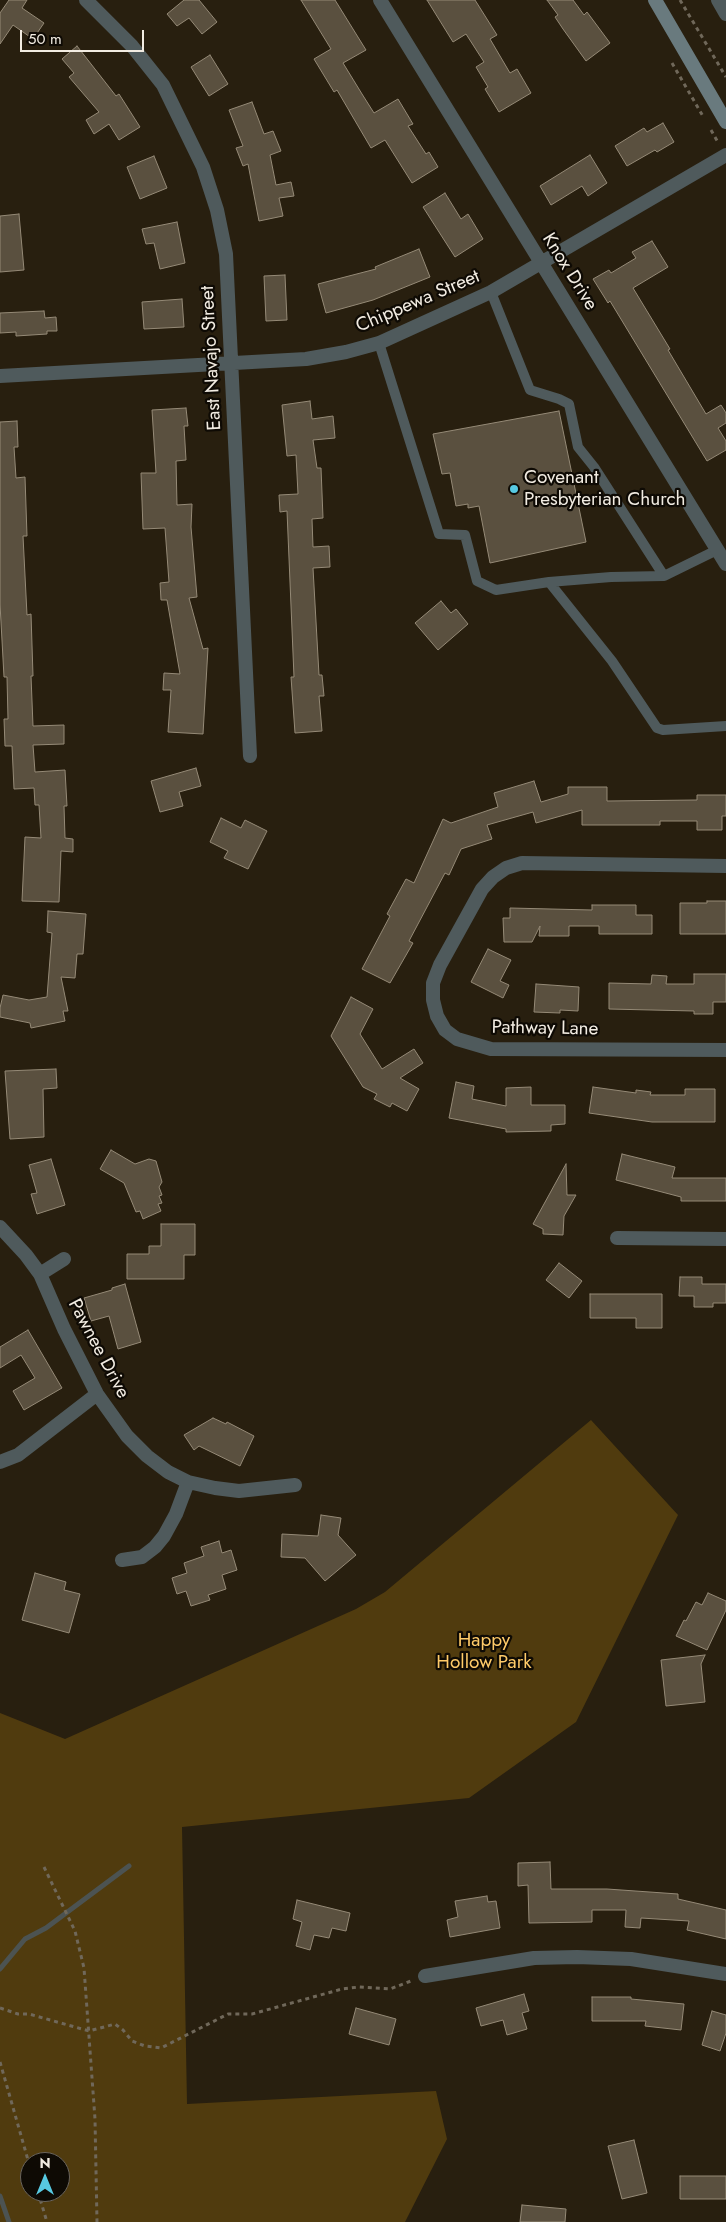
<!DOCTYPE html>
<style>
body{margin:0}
#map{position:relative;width:726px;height:2222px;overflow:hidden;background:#281f0f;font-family:Jost,sans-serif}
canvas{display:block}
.north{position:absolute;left:20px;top:2152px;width:50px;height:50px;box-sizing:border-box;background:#0e0a04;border:1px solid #69645d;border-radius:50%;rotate:0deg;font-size:14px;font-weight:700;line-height:20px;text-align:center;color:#f2ece2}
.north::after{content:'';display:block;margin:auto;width:18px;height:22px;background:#57c9e2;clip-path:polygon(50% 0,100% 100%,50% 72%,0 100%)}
.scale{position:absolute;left:20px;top:30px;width:124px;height:22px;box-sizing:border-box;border:2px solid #f2ece2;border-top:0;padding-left:6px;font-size:15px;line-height:18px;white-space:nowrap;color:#f2ece2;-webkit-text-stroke:4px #0e0a04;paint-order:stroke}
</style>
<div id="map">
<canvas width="726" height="2222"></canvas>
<div class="north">N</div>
<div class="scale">50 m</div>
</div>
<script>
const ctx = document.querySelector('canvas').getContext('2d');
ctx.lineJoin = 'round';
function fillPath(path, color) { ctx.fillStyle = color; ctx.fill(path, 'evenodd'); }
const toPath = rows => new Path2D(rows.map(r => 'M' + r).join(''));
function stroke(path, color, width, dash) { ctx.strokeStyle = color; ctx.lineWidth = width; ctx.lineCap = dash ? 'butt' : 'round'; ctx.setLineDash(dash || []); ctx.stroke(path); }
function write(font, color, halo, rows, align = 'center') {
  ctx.font = font + ' Jost,sans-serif'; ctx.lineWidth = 4.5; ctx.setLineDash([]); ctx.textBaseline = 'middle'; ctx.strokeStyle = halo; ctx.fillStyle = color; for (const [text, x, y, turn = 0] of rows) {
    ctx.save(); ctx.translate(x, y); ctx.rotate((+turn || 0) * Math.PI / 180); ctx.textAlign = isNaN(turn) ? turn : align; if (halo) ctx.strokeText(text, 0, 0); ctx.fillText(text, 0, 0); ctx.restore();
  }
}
fillPath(toPath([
 [591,1420,678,1515,576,1722,469,1798,182,1827,187,2104,436,2091,447,2139,405,2222,0,2222,0,1713,65,1739,356,1609,385,1592],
 [30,2162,60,2162,60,2192,30,2192]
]), '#503b0e');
stroke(toPath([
 [0,1969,25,1939,46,1928,129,1866],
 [0,2196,9,2222]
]), '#4c5352', 5);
const building = toPath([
 [9,0,27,0,22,8,44,23,33,39,13,25,0,44,0,13,9,0],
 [184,0,199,0,217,22,202,34,189,18,177,26,167,14,184,0],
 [301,0,335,0,366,50,343,63,362,94,374,113,398,99,413,124,408,126,426,154,429,152,438,167,412,183,385,140,371,148,337,90,334,92,314,59,331,49,301,0],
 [427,0,475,0,497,35,490,39,510,73,517,69,531,93,499,112,485,89,488,87,476,67,484,62,466,34,453,42,427,0],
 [547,0,573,0,584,15,587,12,610,43,586,61,563,29,555,17,558,15,547,0],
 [77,46,116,96,119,94,140,127,119,140,109,124,94,134,86,120,99,112,69,77,74,73,62,59,77,46],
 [210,55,228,84,209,96,191,67,210,55],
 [252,102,264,134,273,131,281,151,270,155,276,185,291,182,294,196,279,198,283,216,259,221,248,164,243,166,236,148,243,146,229,110,252,102],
 [663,123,674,142,657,152,655,150,627,166,615,146,644,128,647,132,663,123],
 [590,155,607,183,588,196,582,186,551,205,540,186,590,155],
 [154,156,167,188,140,199,127,167,154,156],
 [445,193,461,219,468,214,483,239,455,257,423,207,445,193],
 [19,214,24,270,0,272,0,216,19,214],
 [177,222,185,263,160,269,154,243,146,244,142,229,177,222],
 [652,241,668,267,633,288,670,349,668,350,706,414,721,405,726,413,726,423,718,428,726,441,726,450,707,461,610,301,608,303,593,279,609,270,611,273,636,258,632,252,652,241],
 [419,249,430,277,373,300,326,313,318,284,376,269,375,267,419,249],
 [285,275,287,320,266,321,264,276,285,275],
 [182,299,184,327,144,329,142,302,182,299],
 [44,311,45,318,56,317,57,331,47,331,47,334,16,336,16,332,0,333,0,313,44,311],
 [310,401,312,419,333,416,335,438,313,440,317,468,321,468,323,518,312,519,313,547,329,546,330,567,313,568,319,675,322,675,324,696,319,696,322,731,295,733,291,677,294,677,287,511,280,512,279,495,298,494,296,455,287,456,282,405,310,401],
 [186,408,188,426,184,426,186,460,176,461,177,505,192,504,191,527,197,597,189,598,203,649,208,648,203,734,168,732,171,690,163,690,164,673,180,674,167,600,161,600,160,583,169,582,165,528,143,529,141,473,156,473,152,410,186,408],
 [559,411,586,542,490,563,479,506,468,508,468,504,456,506,450,473,442,474,433,434,559,411],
 [17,421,18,447,14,447,16,478,25,477,27,536,23,536,27,615,31,614,33,676,31,676,33,726,64,725,64,744,33,745,35,772,65,770,67,806,64,806,65,838,73,839,73,852,61,851,59,902,22,901,25,837,41,838,39,805,35,805,34,788,14,789,12,746,5,746,4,719,8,719,7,677,4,677,0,604,0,422,17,421],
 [441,601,451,613,456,609,468,624,438,650,415,623,441,601],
 [196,768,201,786,179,792,183,806,160,812,151,781,196,768],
 [534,781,541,802,568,794,568,787,607,787,607,801,697,800,697,795,726,795,726,816,722,816,722,830,697,830,697,821,660,821,660,825,582,825,582,810,536,823,533,812,487,825,492,839,461,849,449,875,445,873,409,941,413,943,390,983,362,969,390,916,387,914,406,879,414,883,443,819,451,823,498,807,494,793,534,781],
 [221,818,241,828,245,820,267,831,248,869,224,858,228,851,210,842,221,818],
 [707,901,726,901,726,934,680,934,680,903,707,903,707,901],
 [592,905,636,905,636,915,652,915,652,934,599,934,599,926,569,926,569,936,539,936,540,926,532,942,504,942,503,918,510,918,510,908,592,910,592,905],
 [48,911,86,914,83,954,77,954,75,978,61,977,68,1011,63,1011,65,1021,31,1028,30,1023,0,1017,0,1008,3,995,29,1000,47,997,52,933,47,932,48,911],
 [488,949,511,960,500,981,509,985,503,998,471,982,488,949],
 [694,974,726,974,726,1002,713,1002,713,1014,694,1014,694,1011,609,1009,609,983,651,984,652,975,667,976,666,984,694,984,694,974],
 [536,984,579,987,578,1011,560,1010,560,1013,534,1012,536,984],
 [351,997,373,1009,360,1034,382,1069,414,1049,423,1063,400,1078,419,1089,407,1111,392,1103,390,1107,374,1099,377,1094,363,1087,331,1036,351,997],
 [56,1069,57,1088,43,1089,44,1137,10,1139,5,1071,56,1069],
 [456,1082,474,1086,472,1099,506,1106,506,1088,531,1087,531,1105,565,1105,565,1124,551,1125,551,1131,506,1132,506,1129,449,1118,456,1082],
 [593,1087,636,1093,636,1090,651,1092,650,1095,685,1095,685,1089,715,1089,715,1122,652,1122,589,1113,593,1087],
 [111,1150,135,1164,149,1159,156,1161,162,1182,159,1187,162,1195,159,1196,162,1203,158,1204,161,1211,143,1219,140,1211,136,1212,124,1183,100,1169,111,1150],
 [622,1154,675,1167,672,1178,726,1178,726,1201,681,1201,681,1197,616,1180,622,1154],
 [51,1159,65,1205,37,1214,31,1194,37,1193,29,1165,51,1159],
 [566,1164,567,1195,576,1195,564,1216,563,1235,543,1234,543,1229,533,1224,566,1164],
 [161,1224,195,1224,195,1255,184,1255,184,1279,127,1279,127,1254,149,1254,149,1246,161,1246,161,1224],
 [559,1263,582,1281,569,1298,546,1280,559,1263],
 [680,1277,702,1277,702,1284,726,1284,726,1303,713,1303,713,1307,694,1307,694,1296,679,1296,680,1277],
 [125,1284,141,1342,118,1349,109,1316,91,1321,84,1298,112,1290,112,1288,125,1284],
 [590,1294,662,1294,662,1328,636,1328,636,1318,590,1318,590,1294],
 [28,1330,62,1388,24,1410,13,1391,35,1378,21,1355,0,1368,0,1347,28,1330],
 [213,1418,226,1424,227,1422,254,1436,240,1466,199,1446,194,1450,184,1435,213,1418],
 [321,1515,341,1518,338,1535,356,1555,325,1581,305,1558,281,1557,282,1534,318,1536,321,1515],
 [219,1541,222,1553,231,1550,237,1570,222,1575,226,1589,208,1595,210,1600,191,1606,186,1591,177,1594,172,1578,187,1573,184,1563,204,1556,201,1547,219,1541],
 [35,1573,66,1582,64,1590,80,1594,69,1633,22,1620,35,1573],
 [708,1593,726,1601,726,1610,707,1650,676,1636,684,1620,686,1621,696,1602,702,1605,708,1593],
 [705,1655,701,1664,705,1702,666,1706,661,1660,705,1655],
 [550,1862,551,1889,607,1889,678,1894,678,1899,726,1910,726,1939,687,1930,689,1921,641,1918,640,1928,625,1927,626,1910,592,1910,592,1922,529,1923,528,1885,518,1886,518,1863,550,1862],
 [487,1896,488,1902,496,1901,500,1928,450,1937,447,1920,458,1917,455,1901,487,1896],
 [297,1900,350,1913,346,1931,332,1928,329,1938,314,1935,310,1950,296,1946,302,1922,293,1919,297,1900],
 [524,1994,529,2011,522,2013,527,2029,507,2035,503,2020,481,2026,476,2008,524,1994],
 [592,1997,631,1997,631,1999,684,2004,681,2030,645,2026,646,2021,592,2021,592,1997],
 [356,2008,396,2019,389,2045,349,2034,356,2008],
 [712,2011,726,2015,726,2033,720,2051,702,2045,712,2011],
 [634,2140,647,2193,622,2199,608,2146,634,2140],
 [680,2176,726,2176,726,2199,680,2199,680,2176],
 [522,2205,566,2209,565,2222,520,2222,522,2205]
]);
fillPath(building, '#5a503f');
stroke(building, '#958a77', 1);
stroke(toPath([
 [680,0,726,77],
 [672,63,704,118],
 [711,130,719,144],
 [44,1867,75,1931,84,1968,95,2119,97,2222],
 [0,2008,18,2014,29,2014,89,2031,115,2024,123,2030,132,2041,145,2046,161,2048,228,2014,252,2014,342,1989,359,1987,390,1989,411,1981],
 [0,2062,30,2167],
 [38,2192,47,2222]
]), '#70685a', 3, [4, 4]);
stroke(toPath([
 [491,292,530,390,559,399,569,404,578,447,594,467,664,576],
 [379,343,439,534,465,535,477,581,496,590,549,582,611,577,664,576,717,550],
 [549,582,612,661,657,728,663,730,726,726]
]), '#4f5a5c', 10);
stroke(toPath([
 [86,0,132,46,163,85,203,167,217,210,226,254,250,756],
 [380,0,726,564],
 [718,0,726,14],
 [0,376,306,359,346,352,379,343,491,292,726,155],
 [726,866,522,863,506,868,493,877,482,889,440,965,433,983,433,1000,437,1016,445,1030,457,1039,491,1049,726,1050],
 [0,1227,26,1255,40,1274,64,1329,97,1394,127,1436,147,1456,168,1472,188,1482,215,1488,239,1491,295,1485],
 [617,1238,726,1239],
 [40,1274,64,1259],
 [0,1462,18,1455,97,1394],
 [122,1560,142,1557,155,1547,164,1536,176,1514,188,1482],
 [425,1976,534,1958,577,1957,631,1959,726,1974]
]), '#4f5a5c', 14);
stroke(toPath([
 [655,0,726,122]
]), '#697a7e', 14);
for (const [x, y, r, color] of [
 [514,489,5,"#57c9e2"]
]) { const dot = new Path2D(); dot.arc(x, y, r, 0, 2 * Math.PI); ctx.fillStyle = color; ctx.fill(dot); stroke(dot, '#0e0a04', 2); }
write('19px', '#f2ece2', '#0e0a04', [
 ["Knox Drive",569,272,58],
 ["Chippewa Street",418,302,-23],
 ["East Navajo Street",212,358,-93],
 ["Pathway Lane",545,1029,1],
 ["Pawnee Drive",98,1349,62]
]);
write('19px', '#f2ece2', '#0e0a04', [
 ["Covenant",524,478],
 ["Presbyterian Church",524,500]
], 'left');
write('19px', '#ffcb69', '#0e0a04', [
 ["Happy",484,1641],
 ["Hollow Park",484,1663]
]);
</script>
